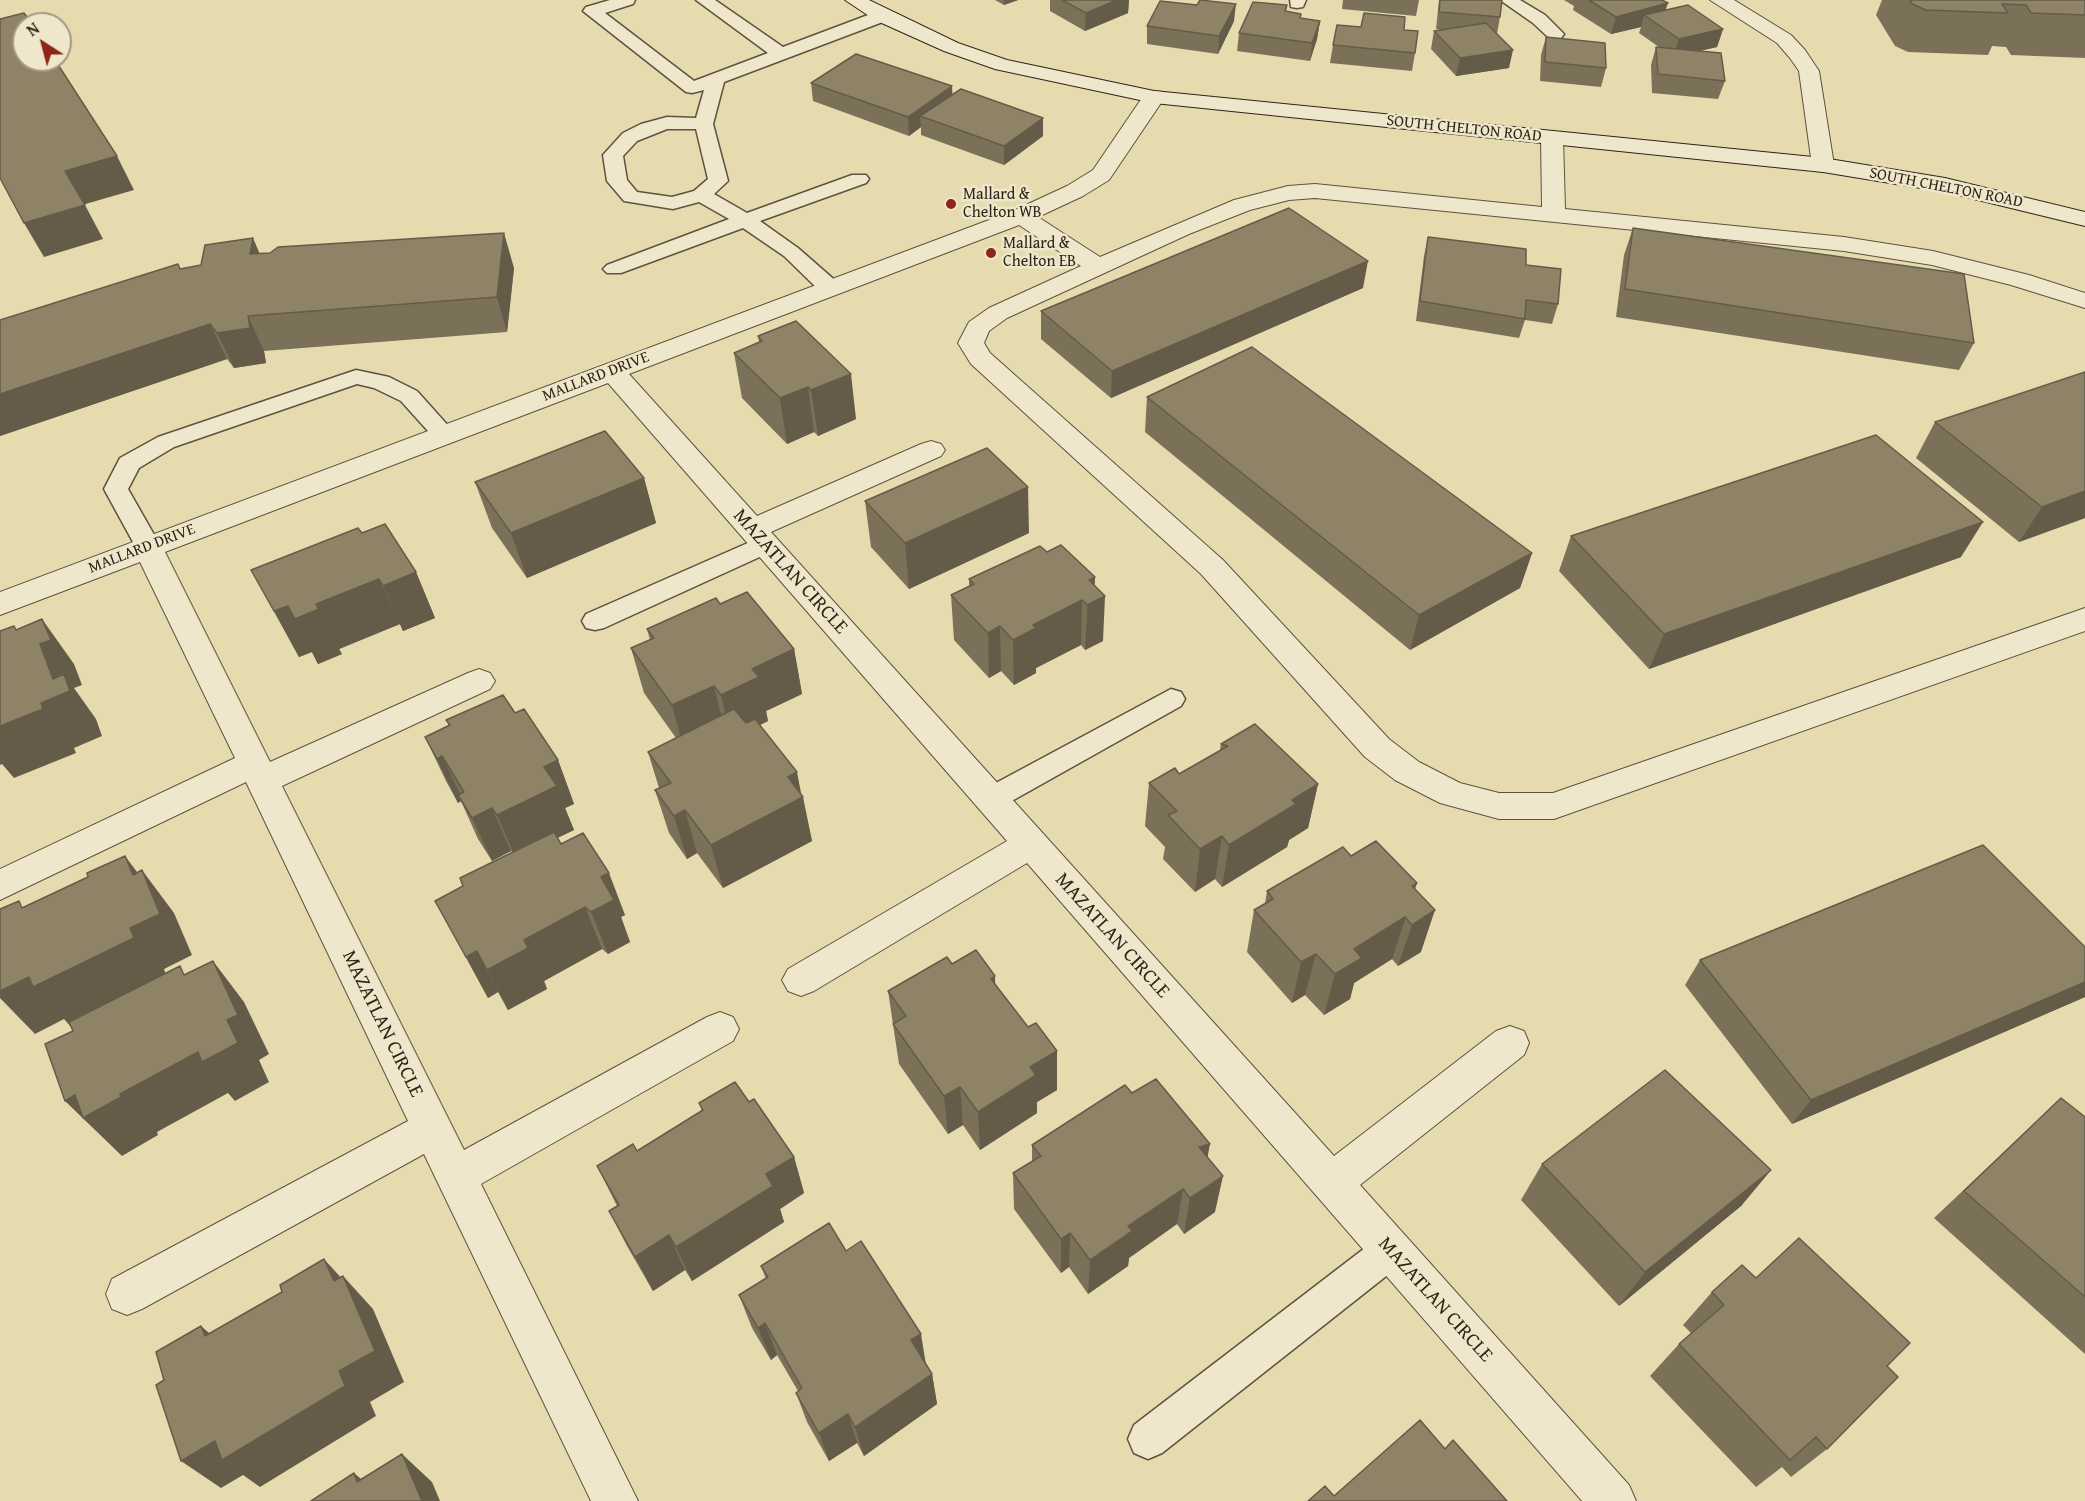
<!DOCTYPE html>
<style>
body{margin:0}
#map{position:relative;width:2085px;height:1501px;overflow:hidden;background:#e6daaf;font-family:"Gentium Book Plus",serif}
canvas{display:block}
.north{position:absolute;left:12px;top:12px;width:60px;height:60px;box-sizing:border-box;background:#efe7cb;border:2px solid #a39983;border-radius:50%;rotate:324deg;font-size:16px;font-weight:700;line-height:24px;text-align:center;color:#302418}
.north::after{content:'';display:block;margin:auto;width:21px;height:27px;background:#8f2418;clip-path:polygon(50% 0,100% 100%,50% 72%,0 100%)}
</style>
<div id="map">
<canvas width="2085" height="1501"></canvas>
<div class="north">N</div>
</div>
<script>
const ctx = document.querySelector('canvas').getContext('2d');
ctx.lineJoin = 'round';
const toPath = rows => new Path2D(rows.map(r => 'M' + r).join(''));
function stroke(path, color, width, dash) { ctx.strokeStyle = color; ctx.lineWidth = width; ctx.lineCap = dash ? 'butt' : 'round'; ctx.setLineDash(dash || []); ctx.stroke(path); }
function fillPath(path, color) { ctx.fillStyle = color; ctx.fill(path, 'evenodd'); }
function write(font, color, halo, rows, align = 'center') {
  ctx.font = font + ' "Gentium Book Plus",serif'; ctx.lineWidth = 5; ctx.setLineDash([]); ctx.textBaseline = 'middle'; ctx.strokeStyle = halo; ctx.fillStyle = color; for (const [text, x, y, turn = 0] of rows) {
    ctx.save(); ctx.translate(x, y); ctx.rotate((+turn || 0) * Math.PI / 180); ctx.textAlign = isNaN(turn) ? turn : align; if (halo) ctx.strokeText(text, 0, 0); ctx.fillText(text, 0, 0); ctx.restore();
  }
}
const lane = toPath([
 [610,0,635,0,633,4,605,13,694,81,768,53,696,0,715,0,783,47,876,12,888,12,891,16,888,20,724,82,713,124,728,181,714,194,747,213,852,175,866,175,869,179,866,183,760,221,798,248,838,283,841,288,838,293,822,293,784,256,743,228,621,273,607,273,603,269,607,265,729,219,699,202,673,209,624,201,607,181,603,155,623,133,641,124,667,117,696,118,704,90,692,93,686,92,583,11,586,7,610,0],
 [667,129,696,129,708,179,694,191,672,197,637,192,627,180,623,156,637,141,667,129],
 [1290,0,1306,0,1303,7,1297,8,1291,7,1290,0],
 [1500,0,1520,0,1545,15,1564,34,1561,38,1549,38,1533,23,1500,0],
 [356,370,389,377,417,391,452,430,456,435,452,440,444,442,436,440,401,401,374,388,357,384,174,447,139,468,128,489,161,547,157,553,148,556,139,553,104,489,120,458,158,437,356,370],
 [766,535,775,538,779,544,775,550,604,628,595,630,586,628,582,621,586,614,766,535],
 [1171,689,1181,692,1185,699,1181,706,1001,807,991,810,981,807,976,799,981,791,1171,689],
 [1391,1232,1404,1238,1409,1250,1404,1262,1162,1453,1148,1459,1134,1453,1128,1439,1134,1425,1378,1238,1391,1232]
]);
const street = toPath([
 [1710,0,1734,0,1791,35,1805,50,1819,71,1834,165,1831,170,1823,172,1815,170,1812,165,1799,71,1790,58,1777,43,1710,0],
 [1154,91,1162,92,1165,97,1109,180,1083,196,1038,217,1100,257,1234,200,1288,186,1315,184,1542,207,1541,138,1544,133,1552,131,1560,133,1563,138,1565,209,1844,237,1933,251,2029,275,2085,293,2085,308,2011,285,1932,265,1844,251,1315,198,1289,200,1250,210,1189,234,1007,318,989,331,984,343,990,353,1223,560,1389,739,1419,762,1460,783,1499,793,1553,793,2085,608,2085,631,1554,819,1499,819,1440,803,1395,780,1365,757,1201,574,971,364,958,343,969,322,989,308,1081,266,1019,225,629,374,757,516,921,444,931,441,941,444,945,450,941,456,771,532,1334,1156,1496,1031,1510,1026,1524,1031,1529,1043,1524,1055,1360,1185,1629,1485,1636,1501,1582,1501,1027,863,814,991,801,996,788,991,782,980,788,969,1007,841,608,383,165,552,270,762,468,673,479,669,490,673,495,681,490,689,282,786,464,1150,707,1017,720,1012,733,1017,739,1029,733,1041,481,1184,638,1501,591,1501,424,1154,142,1309,127,1315,112,1309,106,1294,112,1279,408,1121,246,782,0,900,0,869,235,758,140,562,0,615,0,592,1013,211,1067,186,1093,170,1146,92,1154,91]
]);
const secondary = toPath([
 [845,0,869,0,958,43,1007,60,1154,91,1823,158,1945,178,2085,212,2085,226,1945,192,1823,172,1154,103,995,69,944,51,875,20,845,0]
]);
stroke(lane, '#5e523e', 3);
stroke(street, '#5e523e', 2);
stroke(secondary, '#302418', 2);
fillPath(lane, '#efe7cb');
fillPath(street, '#efe7cb');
fillPath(secondary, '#efe7cb');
fillPath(toPath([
 [995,0,1018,0,1004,5],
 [1050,0,1129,0,1128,13,1085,31,1050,11],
 [1343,0,1419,0,1416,16,1342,9],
 [1439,0,1496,0,1500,17,1497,34,1509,68,1456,76,1431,49,1434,31,1441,30,1436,29],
 [1564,0,1662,0,1665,10,1723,29,1717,47,1699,51,1725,81,1718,99,1652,93,1651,65,1656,47,1659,47,1639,33,1641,27,1611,34,1573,10,1574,6],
 [1882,0,2085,0,2085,58,2011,55,2006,47,1992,46,1988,55,1908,52,1895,46,1876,15],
 [1287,5,1286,11,1300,18,1320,21,1317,39,1310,61,1237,51,1239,33],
 [1234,21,1218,54,1147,44,1147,26],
 [1361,27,1404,30,1415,53,1412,71,1330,63,1333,45],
 [1546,37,1606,68,1601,87,1540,81,1541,55],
 [811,83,952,95,1043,136,1004,165,921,135,921,127,909,136,813,101],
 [1633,228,1974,343,1959,370,1616,317,1624,255],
 [1428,237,1526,265,1558,304,1552,324,1525,320,1519,338,1416,321,1424,256],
 [260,254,514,268,507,332,264,351,266,363,234,368,227,359,0,436,0,320,181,269],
 [1363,288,1111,398,1041,339,1041,311],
 [758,336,856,419,818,436,814,432,787,444,742,398,734,353,759,342],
 [1147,397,1532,553,1520,588,1410,650,1145,432],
 [1935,422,2085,518,2019,542,1916,458],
 [644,478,656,523,527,578,492,528,475,482],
 [865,501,1029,533,909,589,871,547],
 [362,533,416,572,435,618,403,631,400,624,339,649,342,654,318,664,312,652,299,657,251,570],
 [1571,536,1961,557,1649,669,1559,571],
 [1047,552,1095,577,1094,586,1103,641,1085,650,1081,645,1036,668,1036,673,1014,685,1001,671,989,678,954,640,951,595,969,586,969,579],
 [720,604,794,649,802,694,766,711,768,721,760,725,801,794,812,841,723,888,697,853,687,859,669,833,655,790,659,788,648,752,676,738,644,693,631,648,650,640,647,629],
 [515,713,558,760,574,804,565,808,574,830,557,838,561,844,625,915,621,917,630,942,608,954,602,949,544,981,547,989,508,1010,498,992,488,998,435,901,463,886,512,852,511,851,492,861,478,839,461,801,458,803,446,781,425,737,449,726,446,720],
 [1221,744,1318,784,1308,828,1289,840,1287,847,1222,887,1215,879,1195,892,1163,859,1165,847,1145,826,1149,783,1179,774,1220,750],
 [1351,856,1415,890,1421,952,1398,966,1392,959,1354,983,1350,999,1324,1015,1305,995,1292,1003,1247,952,1254,910,1265,904,1267,891],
 [2085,947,2085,997,1792,1124,1685,985,1700,960],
 [952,964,995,976,995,984,1028,1027,1057,1051,1057,1090,1037,1102,1037,1113,980,1150,963,1125,948,1134,899,1064,894,1031,888,991],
 [1132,1093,1207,1157,1215,1212,1184,1234,1177,1224,1129,1258,1128,1266,1088,1294,1069,1267,1061,1273,1014,1209,1013,1173,1032,1161,1032,1145],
 [2061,1098,2085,1117,2085,1354,1934,1218],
 [749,1102,794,1157,804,1193,780,1209,784,1222,692,1281,685,1270,653,1291,627,1246,609,1211,617,1206,597,1166,637,1151,702,1111,699,1103],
 [1542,1164,1771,1170,1741,1206,1619,1306,1521,1200],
 [846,1251,932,1374,937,1404,864,1456,857,1443,829,1461,807,1422,796,1393,798,1391,777,1355,771,1360,752,1328,739,1295,766,1279,761,1266],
 [1756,1278,1887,1366,1827,1449,1791,1477,1782,1467,1756,1487,1650,1376,1679,1344,1691,1333,1683,1325,1712,1292]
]), '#7b7159');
fillPath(toPath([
 [1004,0,1018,0,1004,5],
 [1117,0,1129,0,1128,13,1085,31,1086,13],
 [1668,3,1662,21,1644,15,1641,27,1611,34,1616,17],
 [1236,4,1234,21,1218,54,1219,36],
 [1320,21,1317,39,1310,61,1312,43],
 [1723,29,1717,47,1673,57,1679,39],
 [1513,50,1509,68,1456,76,1460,58],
 [952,86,953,105,920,116,921,127,909,136,908,117],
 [1043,118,1043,136,1004,165,1004,146],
 [117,156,134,190,82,205,65,171],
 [85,205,103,239,44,257,24,223],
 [504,233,514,268,507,332,497,297],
 [253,238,268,273,250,254],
 [1368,261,1363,288,1111,398,1112,371],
 [248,316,264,351,266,363,234,368,217,333],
 [210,324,227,359,0,436,0,394],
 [851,374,856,419,818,436,811,390],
 [808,387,814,432,787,444,780,398],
 [644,478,656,523,527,578,511,533],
 [1028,487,1029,533,909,589,905,543],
 [2085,491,2085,518,2019,542,2042,507],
 [1983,522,1961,557,1649,669,1664,634],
 [1532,553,1520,588,1410,650,1419,615],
 [416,572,435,618,403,631,383,586],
 [1095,577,1094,602,1105,596,1103,641,1085,650,1089,580],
 [379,579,400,624,339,649,342,654,318,664,312,652,299,657,274,611,288,606,316,604],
 [1082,600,1081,645,1036,668,1036,673,1014,685,1013,640,1033,625],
 [42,619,74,664,82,685,74,688,96,719,102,736,74,748,76,753,14,778,2,764,0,765,0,726,41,703,53,679,40,644],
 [1000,626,1001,671,989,678,988,633],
 [794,649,802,694,766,711,768,721,731,739,721,695,752,669],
 [714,686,725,731,684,750,672,705],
 [442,756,463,800,458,795,461,801,458,803,437,759],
 [558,760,574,804,565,808,574,830,516,858,497,815,544,767],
 [797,772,802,798,803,797,812,841,723,888,711,845,788,777],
 [1318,784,1308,828,1289,840,1287,847,1222,887,1229,845,1292,800],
 [492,808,511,851,492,861,472,818],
 [685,810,697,853,687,859,674,816],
 [1222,836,1215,879,1195,892,1200,849],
 [125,856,149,888,142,870,174,913,192,955,164,969,168,980,71,1027,64,1019,35,1034,0,998,0,991,130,928,133,875],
 [609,873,625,915,621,917,630,942,608,954,591,912,601,877],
 [1417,883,1392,959,1354,983,1350,999,1324,1015,1335,974,1354,949,1412,886],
 [585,907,602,949,544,981,547,989,508,1010,487,970,524,940],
 [1435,910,1421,952,1398,966,1412,925],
 [477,951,498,992,488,998,466,957],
 [1316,954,1305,995,1292,1003,1301,962],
 [213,961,244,1002,269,1054,259,1060,269,1082,235,1101,228,1093,157,1132,158,1135,122,1156,65,1101,75,1095,120,1094,227,1020],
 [995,976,996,1016,991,979],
 [2085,982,2085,997,1792,1124,1811,1100],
 [1057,1051,1057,1090,1037,1102,1037,1113,980,1150,978,1112,1030,1067],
 [960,1087,963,1125,948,1134,944,1096],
 [1210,1144,1203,1181,1199,1147],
 [794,1157,804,1193,780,1209,784,1222,692,1281,676,1247,766,1174],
 [1771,1170,1741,1206,1619,1306,1645,1272],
 [1223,1176,1215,1212,1184,1234,1190,1198],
 [1183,1189,1177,1224,1129,1258,1128,1266,1088,1294,1090,1260,1128,1226],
 [1070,1233,1069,1267,1061,1273,1061,1239],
 [669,1235,685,1270,653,1291,635,1257],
 [324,1259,345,1282,343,1276,373,1309,404,1382,370,1402,376,1416,260,1487,243,1475,221,1488,181,1461,339,1371,334,1281],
 [765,1323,777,1355,771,1360,758,1328],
 [201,1326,238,1358,205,1336],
 [921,1334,926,1365,911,1340],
 [932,1374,937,1404,864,1456,855,1427],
 [848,1414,857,1443,829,1461,819,1433],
 [402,1454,432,1482,440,1501,422,1501],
 [354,1473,386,1500,357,1482]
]), '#645c48');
const building = toPath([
 [1062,0,1117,0,1086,13,1062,0],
 [1200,0,1236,4,1219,36,1147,26,1160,1,1197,5,1200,0],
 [1440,0,1502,0,1500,17,1439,12,1440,0],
 [1589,0,1662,0,1668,3,1616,17,1589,0],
 [1910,0,2085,0,2085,15,2031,13,2026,5,2002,4,2008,13,1926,10,1912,4,1910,0],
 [1253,2,1287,5,1285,11,1301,14,1300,18,1320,21,1312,43,1239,33,1253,2],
 [1688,5,1723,29,1679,39,1644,15,1688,5],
 [24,13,32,24,24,24,24,60,55,60,117,156,65,171,85,205,24,223,0,178,0,19,24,13],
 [1364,13,1405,17,1404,30,1418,31,1415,53,1333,45,1337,25,1361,27,1364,13],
 [1486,23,1513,50,1460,58,1434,31,1486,23],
 [1546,37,1605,43,1606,68,1545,62,1546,37],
 [1656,47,1721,53,1725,81,1658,74,1656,47],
 [856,54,952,86,908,117,811,83,856,54],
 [961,89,1043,118,1004,146,920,116,961,89],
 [1289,208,1368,261,1112,371,1041,311,1289,208],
 [1633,228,1964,274,1974,343,1625,289,1633,228],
 [504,233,497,297,248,316,250,328,217,333,210,324,0,394,0,320,178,264,180,269,201,265,205,245,253,238,250,254,270,253,278,247,504,233],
 [1428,237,1526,249,1526,265,1561,269,1558,304,1526,300,1525,319,1420,301,1428,237],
 [796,321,851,374,811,390,808,387,780,398,734,353,762,341,758,336,796,321],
 [1252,347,1532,553,1419,615,1147,397,1252,347],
 [2085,372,2085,491,2042,507,1935,422,2085,372],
 [605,431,644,478,511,533,475,482,605,431],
 [1876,435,1983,522,1664,634,1571,536,1876,435],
 [987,448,1028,487,905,543,865,501,987,448],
 [385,524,416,572,383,586,379,579,316,604,319,609,295,619,288,606,274,611,251,570,358,528,362,533,385,524],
 [1061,545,1095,577,1089,580,1105,596,1087,605,1082,600,1033,625,1036,628,1013,640,1000,626,988,633,951,595,974,584,969,579,1040,546,1047,552,1061,545],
 [747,592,794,649,752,669,759,677,721,695,714,686,672,705,631,648,654,638,647,629,716,598,720,604,747,592],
 [42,619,51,640,40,644,53,679,64,674,70,691,41,703,43,709,0,726,0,631,14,626,16,630,42,619],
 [503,695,515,713,524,709,558,760,544,767,557,786,497,815,492,808,472,818,458,795,464,792,442,756,437,759,425,737,450,725,446,720,503,695],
 [734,709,746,723,755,719,797,772,788,777,803,797,711,845,685,810,674,816,655,790,671,783,648,752,734,709],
 [1255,724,1318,784,1292,800,1296,804,1229,845,1222,836,1200,849,1168,815,1177,811,1149,783,1175,768,1179,774,1228,746,1221,744,1255,724],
 [554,832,561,844,583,833,609,873,601,877,614,900,591,912,585,907,524,940,528,948,487,970,477,951,466,957,435,901,463,886,460,878,554,832],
 [1376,841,1417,883,1412,886,1435,910,1412,925,1405,917,1354,949,1362,958,1335,974,1316,954,1301,962,1254,910,1273,899,1267,891,1343,847,1351,856,1376,841],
 [1983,845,2085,947,2085,982,1811,1100,1700,960,1983,845],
 [125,856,133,875,142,870,160,914,130,928,134,938,33,987,29,977,0,991,0,909,19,901,22,908,88,877,87,873,125,856],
 [976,950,995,976,991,979,1028,1027,1036,1023,1057,1051,1030,1067,1036,1075,978,1112,960,1087,944,1096,893,1024,906,1016,888,991,947,957,952,964,976,950],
 [213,961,238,1015,227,1020,238,1043,202,1062,198,1052,120,1094,121,1097,83,1118,75,1095,65,1101,45,1044,73,1031,69,1022,180,966,184,975,213,961],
 [1665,1070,1771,1170,1645,1272,1542,1164,1665,1070],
 [1156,1079,1210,1144,1199,1147,1223,1176,1190,1198,1183,1189,1128,1226,1132,1231,1090,1260,1070,1233,1061,1239,1013,1173,1041,1156,1032,1145,1125,1085,1132,1093,1156,1079],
 [735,1082,749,1102,754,1099,794,1157,766,1174,773,1186,676,1247,669,1235,635,1257,609,1211,619,1205,597,1166,633,1144,637,1151,703,1110,699,1103,735,1082],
 [2061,1098,2085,1117,2085,1297,1964,1191,2061,1098],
 [829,1223,846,1251,861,1241,921,1334,911,1340,932,1374,855,1427,848,1414,819,1433,796,1393,802,1388,765,1323,758,1328,739,1295,768,1277,761,1266,829,1223],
 [1799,1238,1910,1343,1887,1366,1898,1377,1827,1449,1816,1437,1790,1460,1679,1344,1724,1305,1712,1292,1742,1265,1756,1278,1799,1238],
 [324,1259,334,1281,343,1276,375,1351,339,1371,345,1386,222,1460,215,1441,181,1461,156,1385,164,1380,156,1352,201,1326,205,1336,282,1292,280,1285,324,1259],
 [1420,1420,1445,1449,1453,1440,1507,1501,1308,1501,1325,1486,1334,1496,1420,1420],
 [402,1454,422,1501,311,1501,354,1473,357,1482,402,1454]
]);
fillPath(building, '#8f8367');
stroke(building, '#645c48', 1.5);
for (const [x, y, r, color] of [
 [951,204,6,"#8f2418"],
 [991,253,6,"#8f2418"]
]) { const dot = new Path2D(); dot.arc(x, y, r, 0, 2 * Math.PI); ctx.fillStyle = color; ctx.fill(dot); stroke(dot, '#efe7cb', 2); }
write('16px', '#302418', '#efe7cb', [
 ["SOUTH CHELTON ROAD",1464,129,6],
 ["SOUTH CHELTON ROAD",1946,188,11],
 ["MALLARD DRIVE",596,377,-21],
 ["MALLARD DRIVE",142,549,-21]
]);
write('16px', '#302418', '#efe7cb', [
 ["Mallard &",963,195],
 ["Chelton WB",963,213],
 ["Mallard &",1003,244],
 ["Chelton EB",1003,262]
], 'left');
write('20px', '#302418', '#efe7cb', [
 ["MAZATLAN CIRCLE",790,572,48],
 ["MAZATLAN CIRCLE",1112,936,48],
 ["MAZATLAN CIRCLE",382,1024,64],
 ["MAZATLAN CIRCLE",1435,1300,48]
]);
</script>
